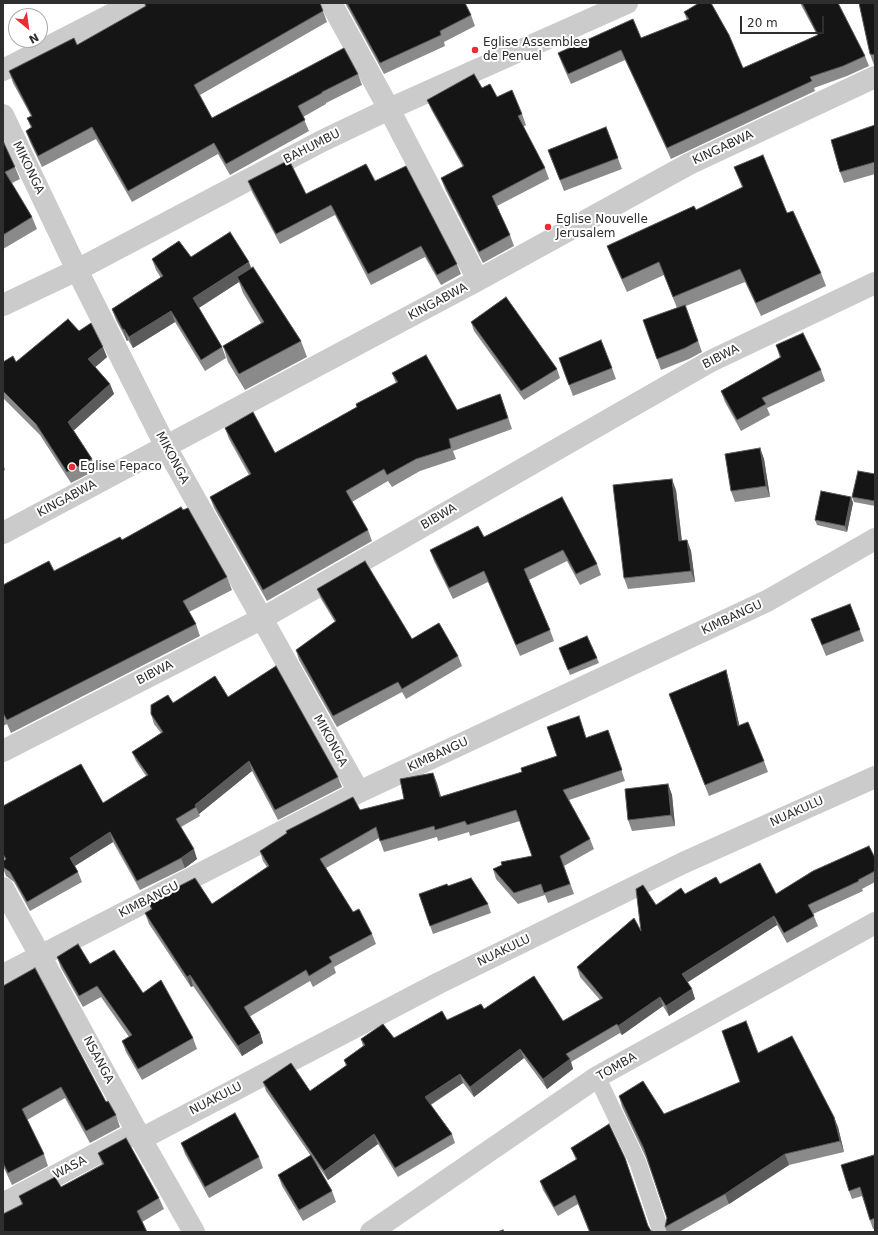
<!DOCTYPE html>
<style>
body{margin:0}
#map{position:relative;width:878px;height:1235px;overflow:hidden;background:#fff;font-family:"DejaVu Sans",sans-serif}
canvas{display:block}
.frame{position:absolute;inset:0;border:4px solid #2e2e2e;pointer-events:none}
.north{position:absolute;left:8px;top:8px;width:40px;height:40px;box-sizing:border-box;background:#fff;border:1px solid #ababab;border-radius:50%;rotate:151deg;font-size:11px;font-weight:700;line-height:16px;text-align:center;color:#2e2e2e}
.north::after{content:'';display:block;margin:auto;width:14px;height:18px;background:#e92c35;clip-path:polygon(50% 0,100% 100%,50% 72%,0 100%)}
.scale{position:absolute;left:740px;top:16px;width:84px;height:18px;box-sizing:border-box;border:2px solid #2e2e2e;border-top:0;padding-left:5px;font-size:12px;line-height:14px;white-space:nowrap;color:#2e2e2e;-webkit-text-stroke:3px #fff;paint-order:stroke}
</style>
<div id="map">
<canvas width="878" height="1235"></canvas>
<div class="frame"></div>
<div class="north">N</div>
<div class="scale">20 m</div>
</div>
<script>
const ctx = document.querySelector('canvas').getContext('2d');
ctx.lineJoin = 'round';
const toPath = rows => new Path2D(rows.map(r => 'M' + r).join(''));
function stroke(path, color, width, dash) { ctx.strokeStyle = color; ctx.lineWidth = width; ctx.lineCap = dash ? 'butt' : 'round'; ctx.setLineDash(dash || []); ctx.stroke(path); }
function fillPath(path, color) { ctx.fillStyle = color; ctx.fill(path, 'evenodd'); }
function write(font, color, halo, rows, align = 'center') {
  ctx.font = font + ' "DejaVu Sans",sans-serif'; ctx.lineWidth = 4; ctx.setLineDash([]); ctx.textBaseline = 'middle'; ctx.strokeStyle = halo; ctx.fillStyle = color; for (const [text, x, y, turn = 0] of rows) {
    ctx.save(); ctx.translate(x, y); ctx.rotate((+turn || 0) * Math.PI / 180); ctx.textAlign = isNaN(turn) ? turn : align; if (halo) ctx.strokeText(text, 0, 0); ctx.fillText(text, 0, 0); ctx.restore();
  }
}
stroke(toPath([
 [597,1077,638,1163,661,1232]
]), '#cbcbcb', 17);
stroke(toPath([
 [331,3,389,109,478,280],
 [3,70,134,3],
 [3,115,77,270,166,447,359,792],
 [3,305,77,270,322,141,389,109,627,3],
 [3,533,478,280,689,164,875,77],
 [3,751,261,619,711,361,875,283],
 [3,888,141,1139,194,1232],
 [3,975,359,792,767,601,875,539],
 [141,1139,439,983,683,863,875,777],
 [3,1204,137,1132],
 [371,1232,597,1077,875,923]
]), '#cbcbcb', 22);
fillPath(toPath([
 [144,3,320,3,327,22,200,95,212,118,358,74,362,85,326,103,326,104,303,117,309,131,230,175,218,154,132,202,96,139,42,167,30,142,26,131,31,128,27,118,31,116,13,83,9,71,77,45,145,7],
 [345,3,465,3,471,15,475,26,444,42,445,46,384,74],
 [800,3,838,3,865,56,869,66,847,76,814,88,815,91,671,159,625,60,571,84,562,64,558,53,641,38,687,20,684,12,743,68,817,35],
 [875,3,875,65,874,65,870,54],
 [482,88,522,114,526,125,523,127,545,168,549,179,497,206,510,235,514,246,483,263,445,189,441,178,463,167,432,111,427,100],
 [875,125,875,174,844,183,840,172],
 [606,127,622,169,564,191,548,150],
 [3,141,15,167,20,179,12,183,32,217,37,229,3,249],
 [734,167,787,213,821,273,826,286,761,316,745,282,686,306,702,352,689,359,661,370,643,320,677,308,664,275,627,292,612,259,607,246,696,210,742,187],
 [248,181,306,194,375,181,457,264,461,274,441,285,425,257,371,285,335,215,280,244,252,192],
 [191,257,251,268,301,341,307,357,245,390,228,362,223,346,261,323,243,293,239,282,199,308,222,347,226,358,205,371,175,322,133,348,128,340,127,341,116,320,112,309,161,278,156,270,152,259],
 [471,322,557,369,560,378,524,400,474,331],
 [79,331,107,357,95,367,110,384,114,394,73,431,92,459,96,470,71,483,40,435,3,398,3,362,16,362],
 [776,345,821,370,825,381,767,408,770,415,741,431,725,402,721,391,780,358],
 [559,358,612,368,616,379,573,396],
 [392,373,457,410,500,394,512,429,453,451,456,459,420,471,392,487,388,481,352,502,368,530,372,541,267,601,214,508,210,497,249,475,229,439,225,428,275,453,357,407,356,404,396,383],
 [760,448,764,459,770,497,735,502,731,491],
 [3,463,5,470,3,471],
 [875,474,875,506,854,502,852,497],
 [676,490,682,541,687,540,691,551,695,582,628,589,624,578],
 [562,497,597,564,601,575,580,585,567,561,529,580,550,630,554,641,520,656,488,582,453,599,434,561,430,550,484,537],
 [851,497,853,503,847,532,817,525,815,520],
 [122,540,227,577,232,590,189,612,196,624,200,636,11,733,7,724,3,726,3,585,54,571],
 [317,589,412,639,458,656,462,666,406,699,402,692,337,727,299,660,296,650,335,622,321,599],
 [850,604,864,641,826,656,811,619],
 [559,648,597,658,599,663,570,675],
 [726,670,729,681,739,725,764,761,768,772,709,796,669,694],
 [228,697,338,777,342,787,278,820,252,771,199,814,200,816,181,827,197,859,185,868,140,890,113,842,75,866,78,872,82,882,30,911,14,882,6,876,3,868,3,861,5,860,3,857,3,806,103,803,146,776,136,761,132,752,161,733,154,724,151,714,173,703],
 [608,730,625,781,569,800,590,839,594,849,564,866,574,894,548,903,545,895,518,904,496,879,493,869,532,856,520,821,470,836,469,832,438,841,437,837,384,852,379,838,326,868,353,912,372,934,376,944,334,967,336,973,313,987,310,981,249,1017,260,1033,263,1043,242,1056,193,986,191,987,149,924,145,913,151,909,148,902,212,904,267,867,263,861,260,851,360,810,404,799,433,773,441,797,522,772,557,756,587,737],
 [668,784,672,795,675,826,632,831,628,820],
 [875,858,875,882,862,889,863,891,813,914,818,926,787,943,777,925,687,982,695,999,669,1016,663,1006,622,1035,620,1033,571,1062,573,1069,547,1089,524,1058,474,1097,463,1083,431,1105,452,1134,455,1143,398,1177,378,1144,328,1180,313,1159,332,1191,336,1202,303,1221,282,1186,278,1175,311,1156,266,1091,263,1082,310,1091,346,1066,344,1060,363,1046,361,1039,394,1038,447,1020,484,1009,563,1021,600,1000,580,977,577,967,641,931,656,905,685,894,720,884,776,894],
 [448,886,488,904,491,913,433,934,419,894],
 [57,957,90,964,143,993,193,1038,197,1049,142,1080,126,1052,122,1041,129,1037,101,997,83,1007,61,968],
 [3,986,106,1102,116,1115,120,1127,90,1143,65,1098,27,1120,44,1154,48,1166,12,1185,3,1166],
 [758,1053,838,1127,844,1152,789,1165,729,1204,679,1232,667,1232,665,1227,667,1218,646,1158,622,1107,619,1096,664,1114,740,1082],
 [181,1143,259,1157,263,1168,209,1198,185,1154],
 [571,1148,649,1227,651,1231,656,1232,589,1232,578,1204,558,1216,543,1190,540,1181,576,1160],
 [98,1153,159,1198,164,1209,142,1222,22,1205,19,1196,61,1187,102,1164],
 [875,1159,875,1228,873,1229,862,1196,852,1199,849,1191]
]), '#8a8a8a');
fillPath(toPath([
 [249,262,253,273,237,277,239,282,197,309,193,298],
 [171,311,175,322,133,348,129,337],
 [124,329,128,340,127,341,123,330],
 [103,347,107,357,92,370,88,359],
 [110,384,114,394,72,432,68,422],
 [760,448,764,459,770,497,766,486],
 [672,479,676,490,683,552,679,541],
 [851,497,853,503,847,532,845,526],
 [687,540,691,551,695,582,691,571],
 [726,670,729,681,742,736,738,726],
 [249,761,252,771,199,814,195,805],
 [433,773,437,783,444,807,440,797],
 [668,784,672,795,675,826,671,815],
 [110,832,113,842,73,867,70,858],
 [194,849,197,859,185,868,181,858],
 [774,916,777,925,685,984,682,974],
 [190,975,193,986,191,987,187,977],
 [692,989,695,999,669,1016,666,1006],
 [660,997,663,1006,622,1035,618,1026],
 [260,1033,263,1043,242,1056,238,1046],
 [520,1049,524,1058,474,1097,470,1087],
 [570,1059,573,1069,547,1089,543,1079],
 [460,1074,463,1083,428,1106,425,1097],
 [834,1117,838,1127,844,1152,840,1141],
 [374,1134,378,1144,328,1180,324,1171],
 [785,1154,789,1165,729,1204,725,1194]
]), '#5b5b5b');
const building = toPath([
 [145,3,320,3,323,11,194,85,212,118,344,48,358,74,322,92,322,93,298,106,305,120,226,164,214,143,128,191,92,127,38,156,26,131,32,127,27,118,32,116,9,71,74,38,77,45,146,6,145,3],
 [347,3,465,3,471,15,440,31,441,35,380,63,347,3],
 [699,3,711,3,729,35,743,68,818,35,802,3,838,3,865,56,843,66,810,77,812,81,667,148,621,50,568,74,558,53,633,19,641,38,689,19,684,12,699,3],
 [859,3,875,3,875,55,870,54,859,3],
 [474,74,482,88,490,84,497,97,512,90,522,114,518,116,545,168,492,196,510,235,479,252,441,178,464,166,427,100,474,74],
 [875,125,875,162,840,172,831,140,875,125],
 [606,127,618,158,560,180,548,150,606,127],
 [3,141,15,167,5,172,32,217,3,235,3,141],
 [763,155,787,213,793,211,821,273,756,303,740,269,673,297,659,262,622,279,607,246,694,206,696,210,743,187,734,167,763,155],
 [289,160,306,194,366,164,375,181,406,166,457,264,437,275,421,246,368,274,331,205,276,234,248,181,289,160],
 [230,232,249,262,193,298,222,347,201,360,171,311,129,337,124,329,123,330,112,309,163,276,152,259,179,241,191,257,230,232],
 [253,267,301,341,239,374,223,346,264,322,237,277,253,267],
 [506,297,557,369,521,391,471,322,506,297],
 [685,305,698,341,685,348,657,359,643,320,685,305],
 [68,319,79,331,91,323,103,347,88,359,110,384,68,422,92,459,67,472,36,424,3,391,3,362,13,356,16,362,68,319],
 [803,333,821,370,762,398,766,404,737,420,721,391,781,357,776,345,803,333],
 [601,340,612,368,569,385,559,358,601,340],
 [426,355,457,410,500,394,508,418,449,439,451,448,416,459,387,475,384,469,346,491,368,530,263,590,210,497,251,474,225,428,253,412,275,453,357,407,356,404,398,382,392,373,426,355],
 [760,448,766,486,731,491,725,454,760,448],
 [858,471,875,474,875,501,852,497,858,471],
 [672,479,679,541,687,540,691,571,624,578,613,485,672,479],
 [821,491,851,497,845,526,815,520,821,491],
 [562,497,597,564,576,574,563,550,524,569,550,630,516,645,484,571,449,588,430,550,478,526,484,537,562,497],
 [181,507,183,510,188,508,227,577,183,601,196,624,7,720,3,713,3,585,49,561,54,571,120,537,122,540,181,507],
 [365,561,412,639,439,623,458,656,402,689,398,682,333,716,296,650,336,621,317,589,365,561],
 [850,604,860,630,822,645,811,619,850,604],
 [587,636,597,658,568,670,559,648,587,636],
 [276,666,338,777,275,810,249,761,195,805,196,807,176,819,194,849,181,858,137,881,110,832,70,858,78,872,27,902,10,872,3,867,4,866,3,864,3,861,6,859,3,854,3,806,81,764,103,803,148,775,132,752,163,732,151,714,151,705,168,695,173,703,215,676,228,697,276,666],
 [726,670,738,726,748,722,764,761,705,785,669,694,726,670],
 [579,716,586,738,608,730,622,770,563,790,590,839,560,856,570,884,544,893,541,884,514,893,493,869,502,865,501,862,532,856,516,810,467,825,465,821,435,830,434,826,380,841,376,827,320,859,353,912,359,909,372,934,329,957,332,962,309,976,306,970,244,1007,260,1033,238,1046,190,975,187,977,145,913,152,909,148,902,195,878,212,904,269,866,260,851,287,833,286,831,353,797,360,810,404,799,400,779,433,773,440,797,522,772,521,768,557,756,547,727,579,716],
 [668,784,671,815,628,820,625,789,668,784],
 [869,846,875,858,875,871,858,880,859,881,808,905,814,916,784,933,774,916,682,974,692,989,666,1006,660,997,618,1026,617,1024,566,1054,570,1059,543,1079,520,1049,470,1087,460,1074,425,1097,452,1134,395,1168,374,1134,324,1171,263,1082,291,1063,310,1091,347,1065,344,1060,365,1045,361,1039,383,1024,394,1038,442,1011,447,1020,481,1004,484,1009,534,976,563,1021,603,998,577,967,634,918,641,931,636,889,643,885,656,905,681,888,685,894,716,877,720,884,760,863,776,894,813,871,869,846],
 [471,878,488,904,430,926,419,894,447,884,448,886,471,878],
 [78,944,90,964,114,950,143,993,161,980,193,1038,138,1069,122,1041,132,1035,97,986,79,996,57,957,78,944],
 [35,968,106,1102,108,1101,116,1115,86,1131,61,1087,22,1109,44,1154,8,1173,3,1163,3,986,35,968],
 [746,1021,758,1053,792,1036,834,1117,840,1141,785,1154,725,1194,665,1227,667,1218,644,1149,619,1096,643,1081,664,1114,740,1082,722,1031,746,1021],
 [235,1113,259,1157,205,1187,181,1143,235,1113],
 [609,1124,625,1158,648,1226,651,1231,656,1232,590,1232,575,1195,554,1207,540,1181,577,1159,571,1148,609,1124],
 [126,1138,159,1198,137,1211,147,1232,3,1232,3,1214,23,1204,19,1196,55,1177,61,1187,104,1164,98,1153,126,1138],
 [311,1155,332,1191,299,1210,278,1175,311,1155],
 [874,1155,875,1160,875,1218,870,1220,860,1187,849,1191,841,1165,874,1155],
 [503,1230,504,1232,497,1232,503,1230]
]);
fillPath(building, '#151515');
stroke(building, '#5b5b5b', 1);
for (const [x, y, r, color] of [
 [475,50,4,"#e92c35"],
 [548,227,4,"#e92c35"],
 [72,467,4,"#e92c35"]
]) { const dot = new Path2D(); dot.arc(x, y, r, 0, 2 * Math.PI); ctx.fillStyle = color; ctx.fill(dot); stroke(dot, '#fff', 1.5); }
write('12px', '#2e2e2e', '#fff', [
 ["Eglise Assemblee",483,43],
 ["de Penuel",483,57],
 ["Eglise Nouvelle",556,220],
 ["Jerusalem",556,234],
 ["Eglise Fepaco",80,467]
], 'left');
write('12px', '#2e2e2e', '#fff', [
 ["BAHUMBU",312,147,-27],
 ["KINGABWA",723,148,-25],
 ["MIKONGA",28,168,64],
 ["KINGABWA",438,302,-28],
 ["BIBWA",721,357,-27],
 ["MIKONGA",172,458,62],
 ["KINGABWA",67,499,-28],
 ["BIBWA",439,517,-30],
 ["KIMBANGU",732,618,-25],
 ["BIBWA",155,673,-27],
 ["MIKONGA",330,741,61],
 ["KIMBANGU",438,755,-25],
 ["NUAKULU",797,812,-24],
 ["KIMBANGU",149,900,-27],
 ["NUAKULU",504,951,-26],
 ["NSANGA",98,1060,62],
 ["TOMBA",617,1067,-30],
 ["NUAKULU",216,1099,-27],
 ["WASA",70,1168,-28]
]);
</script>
